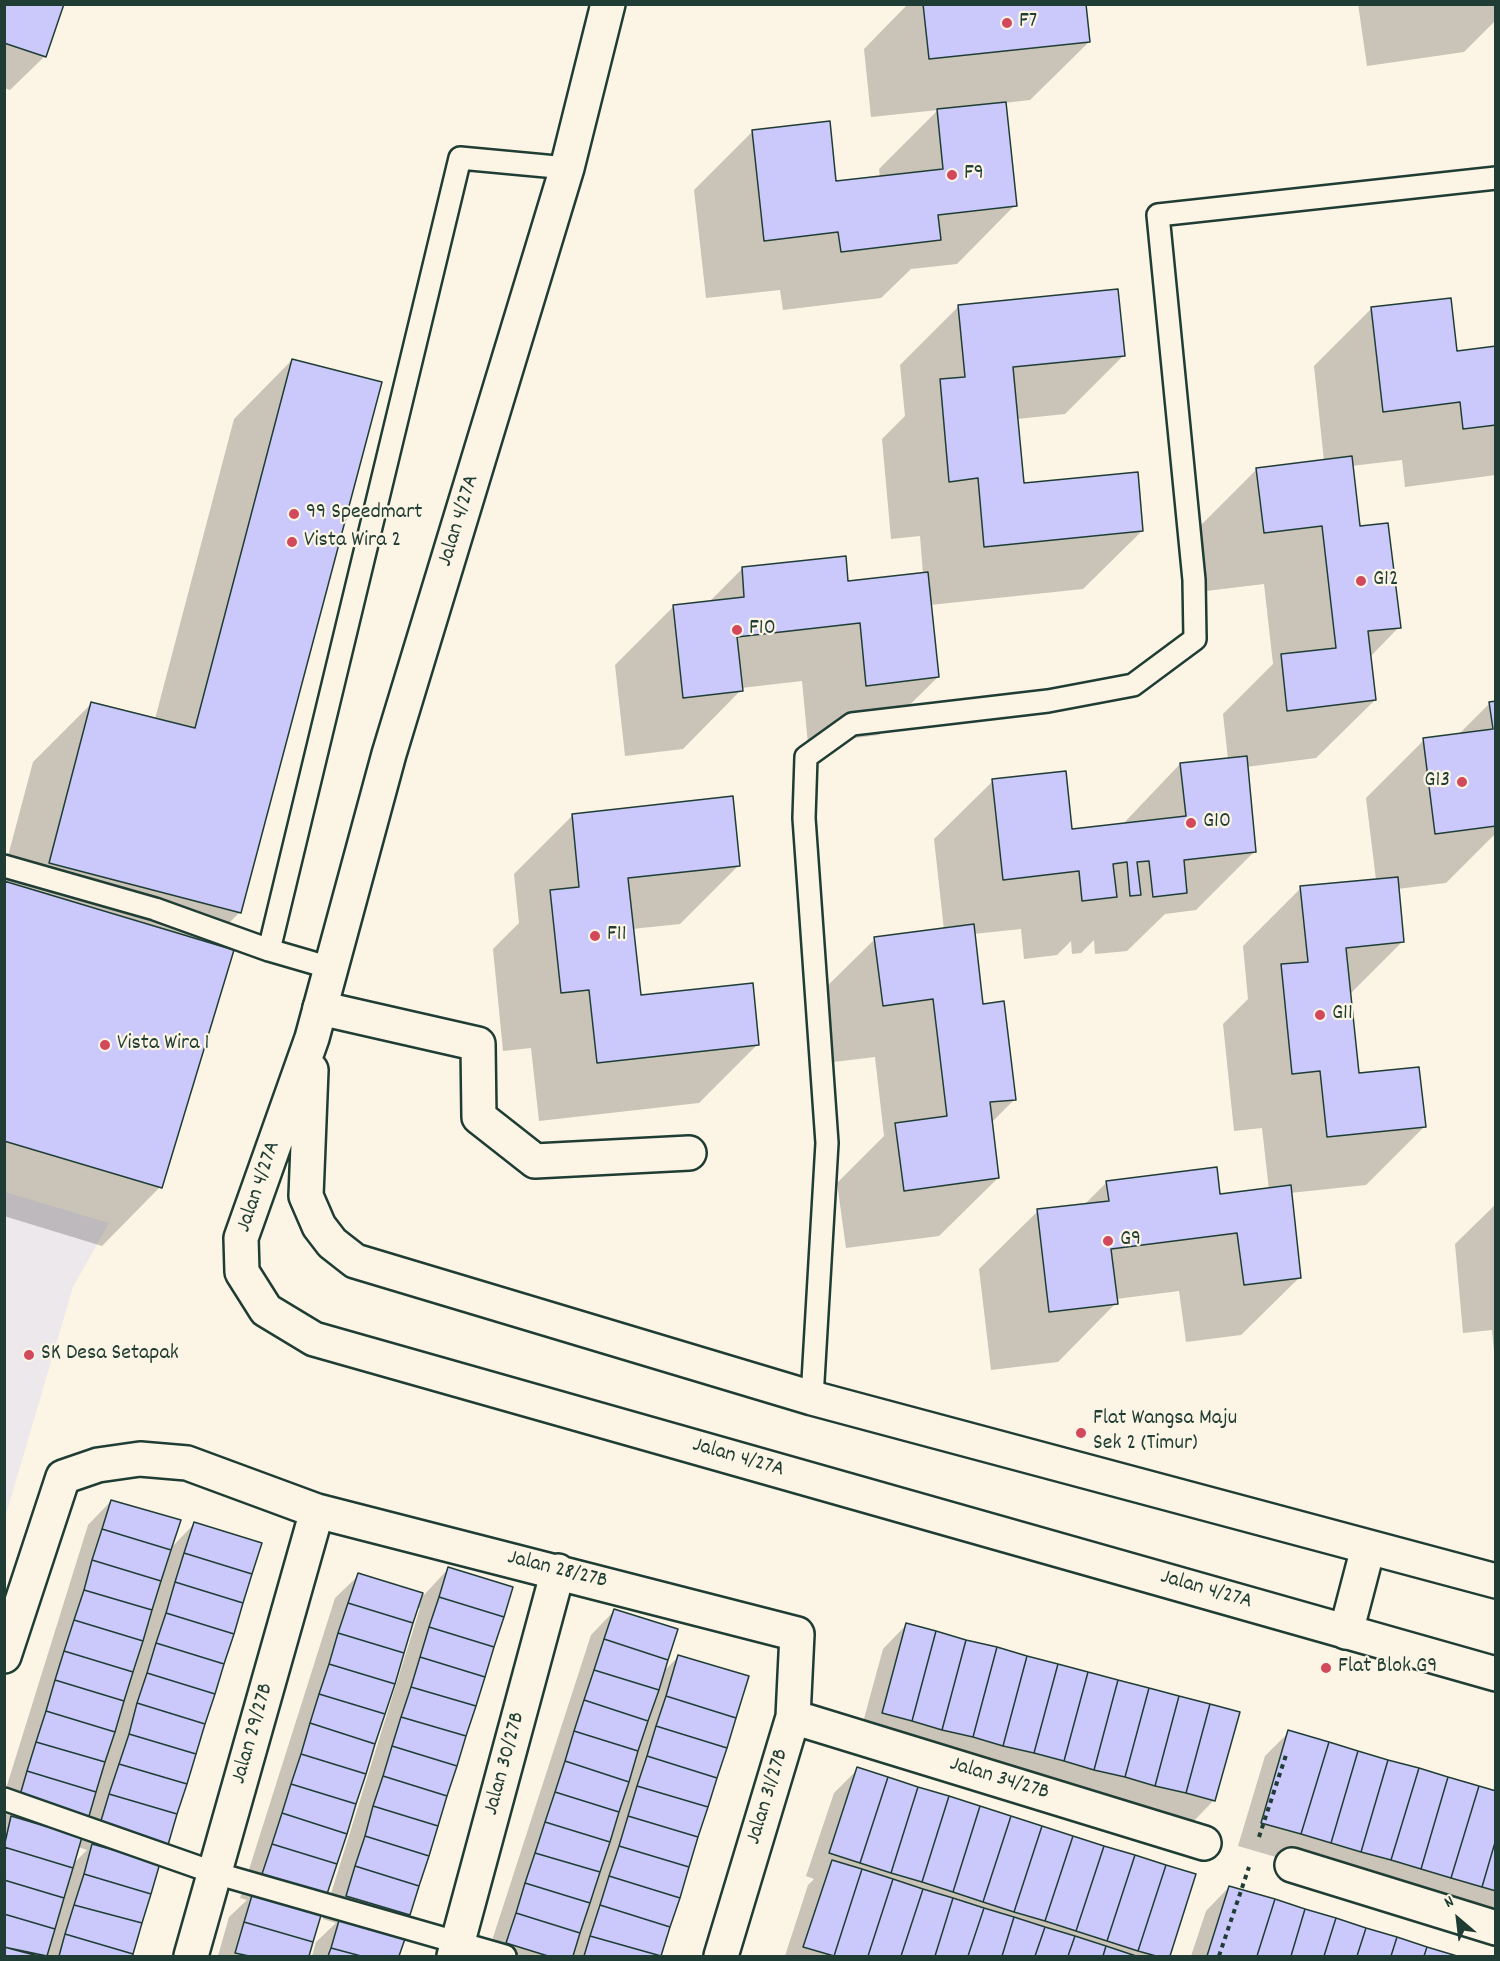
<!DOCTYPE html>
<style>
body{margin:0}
#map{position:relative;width:1500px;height:1961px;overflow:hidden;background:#fcf5e5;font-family:Dekko,sans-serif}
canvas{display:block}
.frame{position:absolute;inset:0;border:6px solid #1f3d34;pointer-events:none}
.north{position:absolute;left:1428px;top:1889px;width:60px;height:60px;-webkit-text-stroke:4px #fcf5e5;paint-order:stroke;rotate:332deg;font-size:16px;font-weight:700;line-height:24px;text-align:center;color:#1f3d34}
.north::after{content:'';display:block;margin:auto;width:21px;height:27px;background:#1f3d34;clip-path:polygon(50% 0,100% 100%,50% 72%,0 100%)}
</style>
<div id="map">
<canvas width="1500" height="1961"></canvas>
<div class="frame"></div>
<div class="north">N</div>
</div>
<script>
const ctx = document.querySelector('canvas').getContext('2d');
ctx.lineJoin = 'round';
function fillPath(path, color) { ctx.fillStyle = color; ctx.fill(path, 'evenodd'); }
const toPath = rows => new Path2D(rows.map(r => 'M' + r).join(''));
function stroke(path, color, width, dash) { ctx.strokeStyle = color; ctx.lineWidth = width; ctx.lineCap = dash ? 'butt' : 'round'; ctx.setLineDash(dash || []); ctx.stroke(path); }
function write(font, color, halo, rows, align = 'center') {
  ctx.font = font + ' Dekko,sans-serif'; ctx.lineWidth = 4.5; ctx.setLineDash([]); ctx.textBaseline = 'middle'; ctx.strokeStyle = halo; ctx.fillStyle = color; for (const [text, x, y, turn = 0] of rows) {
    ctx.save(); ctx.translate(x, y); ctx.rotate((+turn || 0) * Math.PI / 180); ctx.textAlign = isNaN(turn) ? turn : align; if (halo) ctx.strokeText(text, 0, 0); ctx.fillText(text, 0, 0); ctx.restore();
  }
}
fillPath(toPath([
 [5,1192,109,1223,73,1287,5,1518]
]), '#ede8ec');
fillPath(toPath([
 [4,4,45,56,10,90,4,88],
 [908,4,1085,4,1089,42,1030,100,1004,103,1015,205,957,264,911,269,881,298,783,310,780,290,706,298,694,190,753,131,835,183,880,178,879,169,938,110,871,117,864,49],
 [1358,4,1496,4,1496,20,1464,52,1367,66],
 [959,306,1123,356,1065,414,1017,419,1023,485,1142,531,1083,589,930,605,938,677,879,735,808,744,802,681,741,688,741,690,683,749,625,756,615,665,674,606,709,602,742,569,847,583,923,574,920,536,891,539,882,439,905,416,900,365],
 [1372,308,1456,352,1496,348,1496,475,1405,487,1402,460,1351,466,1359,528,1399,627,1370,657,1375,700,1316,758,1246,767,1255,851,1196,910,1165,914,1127,951,1095,954,1094,940,1081,953,1072,954,1071,941,1057,955,1024,959,1021,929,973,934,982,1006,1015,1099,991,1123,998,1178,939,1236,846,1248,837,1183,884,1136,875,1057,825,1063,816,997,875,939,944,930,934,839,993,781,1071,831,1122,825,1180,764,1228,759,1223,714,1273,664,1264,584,1206,591,1199,527,1257,469,1324,461,1314,366],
 [292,360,240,912,209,943,160,1187,102,1246,4,1216,4,871,33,762,91,704,155,719,234,419],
 [1496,702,1496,833,1446,883,1397,889,1402,942,1349,995,1357,1075,1424,1127,1366,1185,1290,1193,1300,1277,1241,1335,1186,1342,1179,1291,1116,1299,1116,1303,1058,1362,991,1370,979,1269,1038,1211,1084,1205,1107,1182,1219,1196,1269,1190,1262,1128,1234,1131,1223,1024,1248,999,1243,946,1301,888,1376,880,1366,798,1424,740,1458,735,1490,703],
 [573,815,739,865,680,924,632,929,639,997,758,1044,699,1103,539,1121,531,1048,503,1051,493,949,519,923,514,874],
 [1496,1204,1496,1362,1495,1362,1492,1330,1463,1333,1455,1244],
 [111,1501,171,1548,194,1524,166,1844,148,1862,158,1864,131,1956,4,1956,4,1795,88,1525],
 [86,1822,81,1838,72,1835],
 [78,1847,87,1850,72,1865],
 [448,1569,409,1915,390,1933,404,1937,398,1956,312,1956,316,1942,336,1923,323,1919,420,1608,417,1608,326,1894,310,1910,320,1913,308,1956,218,1956,229,1917,247,1900,240,1898,335,1598,359,1575,424,1595],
 [614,1611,662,1673,679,1656,747,1677,659,1956,487,1956,591,1635],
 [906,1625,1214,1800,1191,1824,859,1737,883,1649],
 [1289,1732,1496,1792,1496,1921,1238,1846,1265,1756],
 [858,1769,1195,1875,1168,1956,785,1956,808,1885,814,1879,806,1876,834,1793],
 [1229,1887,1454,1956,1191,1956,1206,1911]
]), '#0003');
const building = toPath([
 [4,4,64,4,46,57,4,43,4,4],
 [923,4,1086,4,1090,42,929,59,923,4],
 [1006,102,1017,206,938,215,941,240,841,252,838,232,764,241,752,130,830,121,836,181,943,169,937,109,1006,102],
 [1118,289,1125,356,1013,367,1024,483,1138,472,1143,531,984,547,978,478,949,482,940,379,965,377,958,305,1118,289],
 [1451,298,1457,351,1496,346,1496,425,1463,429,1460,402,1383,412,1371,307,1451,298],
 [292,359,382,382,241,913,49,863,91,702,195,728,292,359],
 [1352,456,1360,526,1388,523,1401,628,1368,631,1376,700,1287,711,1281,654,1336,648,1322,526,1264,533,1256,468,1352,456],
 [846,556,848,581,928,572,939,677,866,686,860,623,737,637,743,691,683,698,673,605,744,597,742,567,846,556],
 [1496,701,1496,826,1435,834,1423,738,1493,729,1489,702,1496,701],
 [1247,756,1256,852,1184,860,1187,893,1153,897,1149,861,1137,862,1141,895,1130,896,1127,862,1113,864,1117,897,1082,901,1079,871,1003,880,992,779,1066,771,1072,829,1186,816,1180,763,1247,756],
 [733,796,740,866,628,878,641,995,753,983,759,1045,597,1063,589,990,561,993,550,890,579,887,572,814,733,796],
 [1398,877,1404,942,1346,948,1359,1073,1419,1067,1426,1127,1327,1137,1320,1071,1292,1074,1281,964,1308,962,1300,886,1398,877],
 [4,881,234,950,162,1188,4,1141,4,881],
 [974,924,983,1004,1004,1001,1016,1100,990,1102,999,1178,904,1191,895,1123,947,1116,933,999,883,1006,874,937,974,924],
 [1217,1167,1220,1194,1291,1185,1301,1278,1244,1285,1237,1233,1111,1249,1118,1304,1049,1312,1037,1209,1109,1201,1106,1181,1217,1167],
 [111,1500,181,1520,171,1550,102,1529,111,1500],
 [194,1522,262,1543,252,1574,184,1553,194,1522],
 [102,1529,171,1550,161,1581,92,1560,102,1529],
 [184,1553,252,1574,243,1603,175,1582,184,1553],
 [92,1560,161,1581,152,1610,84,1590,92,1560],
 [448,1567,513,1587,504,1617,439,1597,448,1567],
 [358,1573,423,1593,413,1623,348,1603,358,1573],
 [175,1582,243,1603,234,1634,166,1613,175,1582],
 [84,1590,152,1610,143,1641,74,1620,84,1590],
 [439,1597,504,1617,494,1647,429,1627,439,1597],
 [348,1603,413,1623,404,1653,338,1633,348,1603],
 [614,1609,678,1629,668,1660,604,1639,614,1609],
 [166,1613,234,1634,224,1664,156,1643,166,1613],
 [74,1620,143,1641,133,1672,64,1651,74,1620],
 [906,1623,936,1631,912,1721,882,1713,906,1623],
 [429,1627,494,1647,485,1677,420,1657,429,1627],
 [936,1631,966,1640,942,1730,912,1721,936,1631],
 [338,1633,404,1653,395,1684,329,1664,338,1633],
 [604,1639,668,1660,659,1690,594,1670,604,1639],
 [966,1640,997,1647,973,1737,942,1730,966,1640],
 [156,1643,224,1664,215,1694,147,1673,156,1643],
 [997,1647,1027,1656,1003,1746,973,1737,997,1647],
 [64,1651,133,1672,124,1701,55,1680,64,1651],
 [678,1655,749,1676,736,1718,666,1696,678,1655],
 [1027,1656,1058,1664,1034,1753,1003,1746,1027,1656],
 [420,1657,485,1677,476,1706,411,1687,420,1657],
 [329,1664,395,1684,385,1714,319,1694,329,1664],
 [1058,1664,1088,1672,1064,1761,1034,1753,1058,1664],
 [594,1670,659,1690,648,1721,584,1700,594,1670],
 [1088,1672,1118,1680,1094,1770,1064,1761,1088,1672],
 [147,1673,215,1694,205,1724,137,1703,147,1673],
 [55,1680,124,1701,115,1732,46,1711,55,1680],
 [1118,1680,1149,1688,1125,1777,1094,1770,1118,1680],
 [411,1687,476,1706,466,1736,401,1717,411,1687],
 [1149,1688,1179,1696,1155,1786,1125,1777,1149,1688],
 [319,1694,385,1714,375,1744,310,1723,319,1694],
 [666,1696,736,1718,727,1748,656,1726,666,1696],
 [1179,1696,1210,1704,1186,1793,1155,1786,1179,1696],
 [584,1700,648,1721,638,1751,574,1731,584,1700],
 [137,1703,205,1724,196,1754,129,1734,137,1703],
 [1210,1704,1240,1712,1215,1801,1186,1793,1210,1704],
 [46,1711,115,1732,105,1762,36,1742,46,1711],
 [401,1717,466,1736,457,1766,392,1746,401,1717],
 [310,1723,375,1744,366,1774,301,1754,310,1723],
 [656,1726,727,1748,717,1778,647,1756,656,1726],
 [1288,1730,1329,1742,1301,1834,1261,1823,1288,1730],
 [574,1731,638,1751,629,1782,565,1761,574,1731],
 [129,1734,196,1754,187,1784,119,1764,129,1734],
 [36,1742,105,1762,96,1792,27,1771,36,1742],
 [1329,1742,1358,1751,1331,1843,1301,1834,1329,1742],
 [392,1746,457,1766,447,1796,383,1776,392,1746],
 [1358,1751,1388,1760,1361,1852,1331,1843,1358,1751],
 [301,1754,366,1774,356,1804,291,1784,301,1754],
 [647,1756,717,1778,708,1807,637,1786,647,1756],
 [1388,1760,1419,1768,1391,1860,1361,1852,1388,1760],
 [565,1761,629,1782,619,1812,555,1792,565,1761],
 [119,1764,187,1784,177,1814,109,1794,119,1764],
 [857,1767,888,1777,860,1863,829,1853,857,1767],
 [1419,1768,1448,1777,1421,1869,1391,1860,1419,1768],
 [27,1771,96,1792,87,1823,18,1802,27,1771],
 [383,1776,447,1796,438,1826,373,1806,383,1776],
 [888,1777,918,1787,891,1873,860,1863,888,1777],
 [1448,1777,1479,1786,1451,1878,1421,1869,1448,1777],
 [291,1784,356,1804,347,1834,282,1813,291,1784],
 [637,1786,708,1807,698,1837,628,1816,637,1786],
 [1479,1786,1496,1791,1496,1839,1482,1887,1451,1878,1479,1786],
 [918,1787,949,1796,922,1882,891,1873,918,1787],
 [555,1792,619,1812,610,1842,545,1822,555,1792],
 [109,1794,177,1814,168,1845,100,1824,109,1794],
 [949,1796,980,1806,953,1892,922,1882,949,1796],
 [373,1806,438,1826,429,1856,365,1836,373,1806],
 [980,1806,1011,1816,983,1902,953,1892,980,1806],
 [282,1813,347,1834,337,1864,272,1844,282,1813],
 [11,1816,82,1837,73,1868,4,1847,11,1816],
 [628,1816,698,1837,689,1867,619,1846,628,1816],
 [1011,1816,1042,1826,1014,1912,983,1902,1011,1816],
 [545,1822,610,1842,600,1872,535,1853,545,1822],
 [1042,1826,1073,1836,1045,1921,1014,1912,1042,1826],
 [365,1836,429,1856,419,1886,355,1866,365,1836],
 [1073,1836,1104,1846,1076,1931,1045,1921,1073,1836],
 [1496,1839,1496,1891,1482,1887,1496,1839],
 [92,1844,160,1863,151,1894,84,1874,92,1844],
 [272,1844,337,1864,327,1894,262,1874,272,1844],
 [619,1846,689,1867,680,1898,609,1876,619,1846],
 [1104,1846,1135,1855,1107,1941,1076,1931,1104,1846],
 [4,1847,73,1868,64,1898,4,1880,4,1847],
 [535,1853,600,1872,590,1903,525,1883,535,1853],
 [1135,1855,1166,1865,1138,1951,1107,1941,1135,1855],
 [832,1860,862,1869,834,1956,803,1947,832,1860],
 [1166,1865,1196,1874,1170,1956,1156,1956,1138,1951,1166,1865],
 [355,1866,419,1886,410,1915,346,1896,355,1866],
 [862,1869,893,1879,868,1956,834,1956,862,1869],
 [84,1874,151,1894,142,1923,74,1905,84,1874],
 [609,1876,680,1898,670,1927,600,1905,609,1876],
 [893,1879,923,1889,901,1956,868,1956,893,1879],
 [4,1880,64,1898,55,1929,4,1914,4,1880],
 [525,1883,590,1903,580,1933,516,1913,525,1883],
 [1229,1886,1275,1899,1257,1956,1207,1956,1229,1886],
 [923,1889,953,1898,935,1956,901,1956,923,1889],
 [253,1892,322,1912,313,1942,244,1922,253,1892],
 [953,1898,984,1908,968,1956,935,1956,953,1898],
 [1275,1899,1305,1909,1291,1956,1257,1956,1275,1899],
 [74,1905,142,1923,133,1954,65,1934,74,1905],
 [600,1905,670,1927,661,1956,590,1936,600,1905],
 [984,1908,1014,1917,1002,1956,968,1956,984,1908],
 [1305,1909,1336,1918,1324,1956,1291,1956,1305,1909],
 [516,1913,580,1933,573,1956,548,1956,506,1943,516,1913],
 [4,1914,55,1929,47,1956,4,1947,4,1914],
 [340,1917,406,1936,399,1956,361,1956,331,1948,340,1917],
 [1014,1917,1045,1927,1035,1956,1002,1956,1014,1917],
 [1336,1918,1366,1928,1357,1956,1324,1956,1336,1918],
 [244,1922,313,1942,309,1956,249,1956,235,1953,244,1922],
 [1045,1927,1075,1936,1068,1956,1035,1956,1045,1927],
 [1366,1928,1397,1937,1391,1956,1357,1956,1366,1928],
 [65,1934,133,1954,133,1956,59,1956,65,1934],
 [590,1936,661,1956,584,1956,590,1936],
 [1075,1936,1106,1946,1103,1956,1068,1956,1075,1936],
 [1397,1937,1427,1947,1424,1956,1391,1956,1397,1937],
 [1106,1946,1136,1956,1103,1956,1106,1946],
 [4,1947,38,1956,4,1956,4,1947],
 [1427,1947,1457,1956,1424,1956,1427,1947],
 [331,1948,361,1956,328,1956,331,1948]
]);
fillPath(building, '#cbc9fc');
stroke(building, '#1f3d34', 1.5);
const service = toPath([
 [4,866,155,909,269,950,331,968],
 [269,950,460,158,567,168],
 [812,1398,827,1143,804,818,806,757,852,724,1048,701,1133,685,1195,639,1194,580,1158,215,1496,178],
 [4,1799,215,1873,505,1956]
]);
const minor = toPath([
 [320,1008,478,1044,479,1117,535,1161,689,1153],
 [1346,1632,1368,1548],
 [4,1656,63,1477,98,1465,140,1459,187,1463,317,1511,797,1634,793,1717,721,1956],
 [793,1717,1204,1843],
 [1292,1865,1496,1928],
 [191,1956,317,1511],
 [454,1956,558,1571]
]);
const tertiary = toPath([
 [608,4,567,168,389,754,312,1038,241,1238,242,1272,266,1310,314,1339,1496,1674],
 [311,1070,306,1196,319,1226,332,1243,355,1261,812,1398,1496,1581]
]);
stroke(service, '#1f3d34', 26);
stroke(minor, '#1f3d34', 38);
stroke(tertiary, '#1f3d34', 38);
stroke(toPath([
 [1259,1837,1287,1752],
 [1219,1956,1249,1867]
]), '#1f3d34', 4, [4.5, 4.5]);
stroke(service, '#fcf5e5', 21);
stroke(minor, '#fcf5e5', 33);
stroke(tertiary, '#fcf5e5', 33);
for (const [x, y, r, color] of [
 [1007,23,6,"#d1495b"],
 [952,175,6,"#d1495b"],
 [294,514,6,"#d1495b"],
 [292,542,6,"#d1495b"],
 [1361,581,6,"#d1495b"],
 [737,630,6,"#d1495b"],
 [1462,782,6,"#d1495b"],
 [1191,823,6,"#d1495b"],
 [595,936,6,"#d1495b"],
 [1320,1015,6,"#d1495b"],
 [105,1045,6,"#d1495b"],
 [1108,1241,6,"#d1495b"],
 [29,1355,6,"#d1495b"],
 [1081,1433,6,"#d1495b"],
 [1326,1668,6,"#d1495b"]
]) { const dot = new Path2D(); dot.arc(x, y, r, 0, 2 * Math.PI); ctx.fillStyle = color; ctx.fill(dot); stroke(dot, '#fcf5e5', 2); }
write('22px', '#1f3d34', '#fcf5e5', [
 ["F7",1019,23],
 ["F9",964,175],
 ["99 Speedmart",306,514],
 ["Vista Wira 2",304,542],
 ["G12",1373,581],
 ["F10",749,630],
 ["G13",1450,782,"right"],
 ["G10",1203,823],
 ["F11",607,936],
 ["G11",1332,1015],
 ["Vista Wira 1",117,1045],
 ["G9",1120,1241],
 ["SK Desa Setapak",41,1355],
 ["Flat Wangsa Maju",1093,1420],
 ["Sek 2 (Timur)",1093,1445],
 ["Flat Blok G9",1338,1668]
], 'left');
write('22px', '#1f3d34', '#fcf5e5', [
 ["Jalan 4/27A",460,521,-73],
 ["Jalan 4/27A",260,1187,-71],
 ["Jalan 4/27A",738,1459,16],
 ["Jalan 28/27B",557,1571,14],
 ["Jalan 4/27A",1206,1591,16],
 ["Jalan 29/27B",254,1734,-74],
 ["Jalan 30/27B",506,1764,-75],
 ["Jalan 34/27B",999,1780,17],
 ["Jalan 31/27B",769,1797,-73]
]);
</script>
